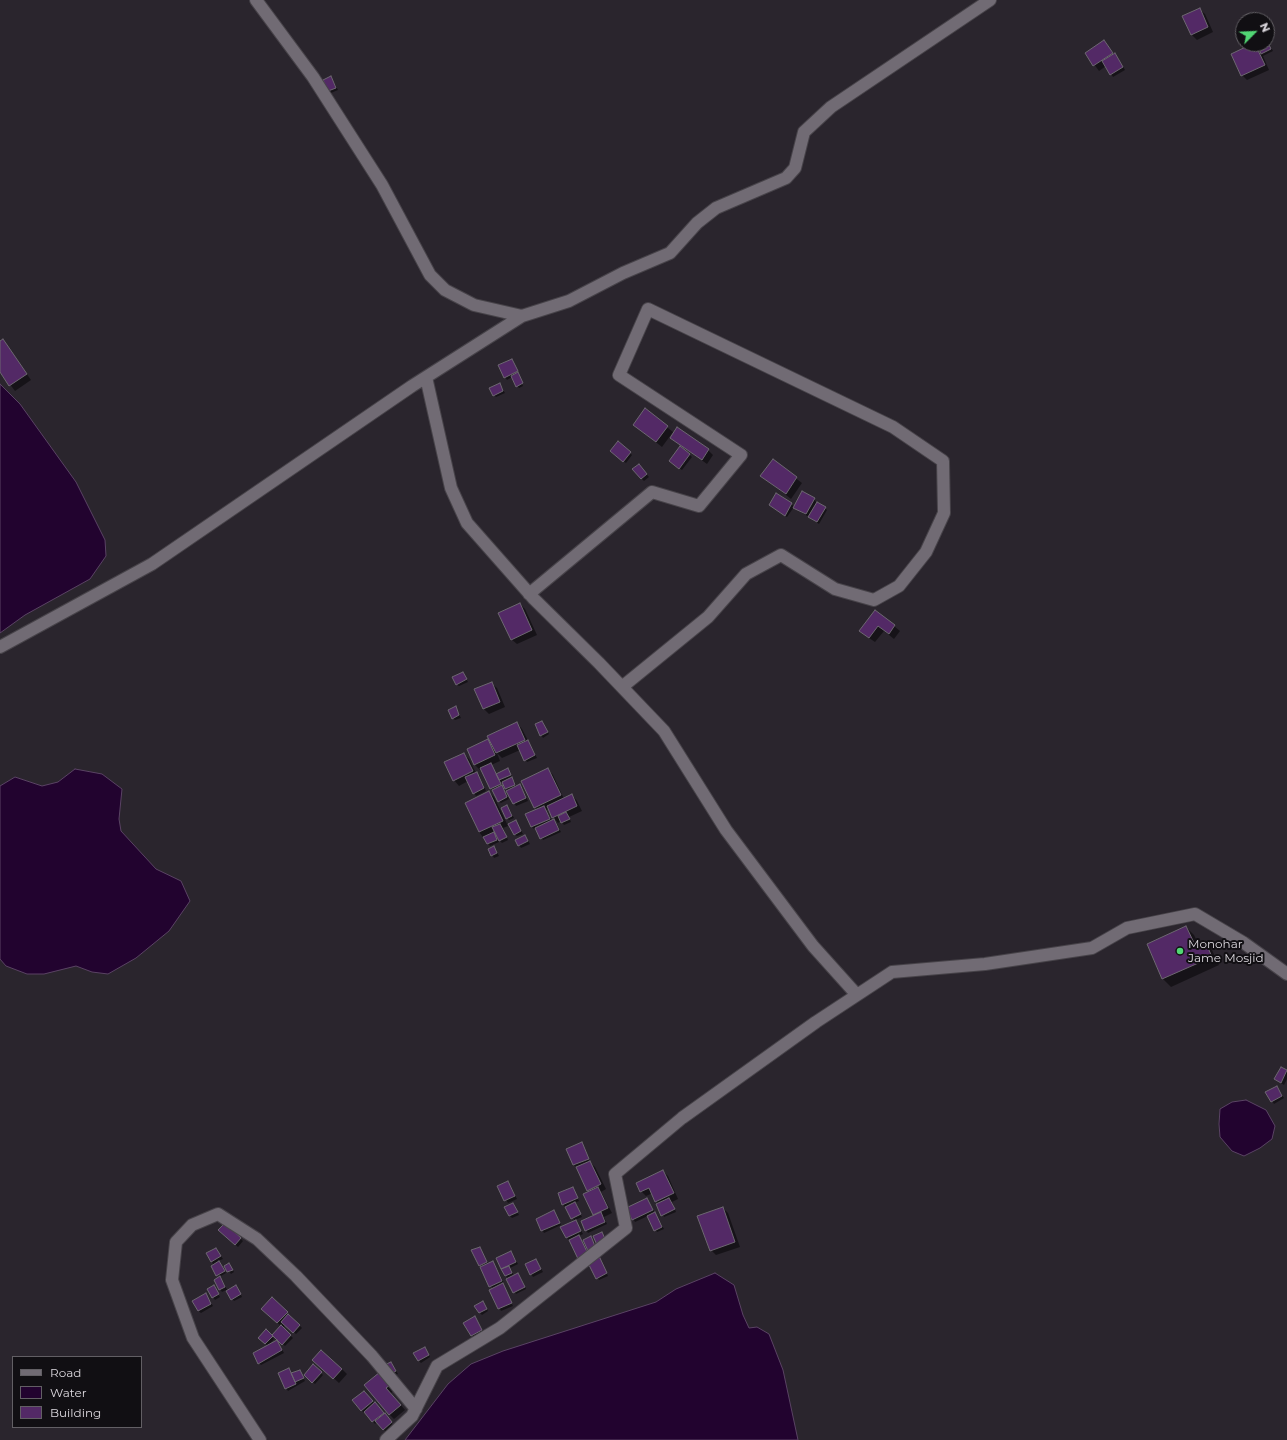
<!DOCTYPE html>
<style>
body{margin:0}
#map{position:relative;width:1287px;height:1440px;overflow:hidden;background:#2a252d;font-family:Montserrat,sans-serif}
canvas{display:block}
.legend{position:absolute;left:12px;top:1356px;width:130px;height:72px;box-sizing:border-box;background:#110f13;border:1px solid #625f64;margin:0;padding:5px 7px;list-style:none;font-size:12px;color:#dcd8de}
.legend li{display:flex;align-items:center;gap:8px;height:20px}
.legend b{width:20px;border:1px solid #625f64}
.north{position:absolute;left:1235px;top:12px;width:40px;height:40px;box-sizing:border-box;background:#110f13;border:1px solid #625f64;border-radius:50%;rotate:66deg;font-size:11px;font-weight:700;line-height:16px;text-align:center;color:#dcd8de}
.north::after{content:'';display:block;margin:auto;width:14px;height:18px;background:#51d674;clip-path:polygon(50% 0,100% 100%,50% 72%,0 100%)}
</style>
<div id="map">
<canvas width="1287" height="1440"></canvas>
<ul class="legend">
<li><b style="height:5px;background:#716b74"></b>Road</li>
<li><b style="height:11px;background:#22032f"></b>Water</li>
<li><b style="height:11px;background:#532966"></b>Building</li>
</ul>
<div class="north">N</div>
</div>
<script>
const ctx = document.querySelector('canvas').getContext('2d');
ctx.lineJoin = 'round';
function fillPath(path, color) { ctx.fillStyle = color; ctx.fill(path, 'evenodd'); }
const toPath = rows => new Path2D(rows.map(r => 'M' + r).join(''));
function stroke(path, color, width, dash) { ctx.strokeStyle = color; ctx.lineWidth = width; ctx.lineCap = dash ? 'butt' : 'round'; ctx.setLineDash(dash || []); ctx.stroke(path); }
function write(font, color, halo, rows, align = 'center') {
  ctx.font = font + ' Montserrat,sans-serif'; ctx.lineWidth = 4; ctx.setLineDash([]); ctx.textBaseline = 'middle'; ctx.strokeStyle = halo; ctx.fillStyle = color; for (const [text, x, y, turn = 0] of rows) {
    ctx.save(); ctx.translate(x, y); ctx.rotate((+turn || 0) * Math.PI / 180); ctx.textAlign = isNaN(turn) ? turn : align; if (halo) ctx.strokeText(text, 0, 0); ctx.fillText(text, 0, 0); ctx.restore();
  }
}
const water = toPath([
 [0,384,20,404,76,482,105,540,106,556,90,579,25,615,0,633,0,384],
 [75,769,102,774,122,789,119,819,121,831,156,869,181,881,190,901,169,931,136,958,108,974,92,972,76,966,44,974,27,974,6,966,0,959,0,786,15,777,42,786,58,782,75,769],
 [1246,1100,1266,1110,1275,1126,1272,1139,1260,1148,1244,1156,1232,1151,1220,1137,1219,1124,1220,1109,1232,1102,1246,1100],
 [715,1273,734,1285,743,1315,749,1328,757,1327,769,1334,783,1370,798,1440,405,1440,448,1384,471,1364,503,1351,656,1302,676,1289,715,1273]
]);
fillPath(water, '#22032f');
stroke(water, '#5a4364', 1);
fillPath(toPath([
 [1199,9,1205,14,1213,32,1197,40,1192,35],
 [1267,40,1273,51,1263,56,1269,70,1247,80,1242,75,1254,44,1260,50,1258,44,1267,44],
 [1104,41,1117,57,1125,70,1113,77,1106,66,1099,71,1086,53],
 [331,77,338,90,331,93,329,90],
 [3,340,31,380,15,391,0,371,0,342],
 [512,360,519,374,518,375,523,386,519,388,512,377,507,380,505,377],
 [499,384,505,393,496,397,494,395],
 [645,410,673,432,662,447,634,425],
 [671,438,708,450,713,455,707,464],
 [614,453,630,453,632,455,626,463],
 [689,454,692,457,682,470,672,463],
 [773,461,802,483,791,499,762,476],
 [641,468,649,477,644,481,642,479],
 [777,494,795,507,814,499,816,502,827,510,819,524,794,507,787,517,770,505],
 [520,604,525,609,537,635,517,644,511,639],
 [876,611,900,631,894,639,884,631,875,642,866,636],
 [463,673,468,682,459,686,456,684],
 [491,683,497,688,505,707,489,714,484,709,475,690],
 [455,708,461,718,455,720,453,718],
 [542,722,549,734,543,738,541,735],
 [517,723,522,729,537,758,527,762,520,750,502,758,497,753,500,761,491,765,497,774,508,769,517,787,520,786,522,788,528,801,516,806,503,782,501,783,502,787,509,799,501,803,498,801,482,769,480,770,475,765,488,740,492,745],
 [464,754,469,759,476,773,479,775,486,791,476,796,468,781,459,786,454,780],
 [548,769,553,775,564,799,572,795,577,801,582,811,569,817,571,822,564,825,561,821,558,823,553,817,549,808,546,810,552,821,555,820,561,832,543,840,536,828,534,829,532,827,526,815,537,810,535,807],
 [489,792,494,797,508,826,503,828,508,840,502,843,498,839,499,842,490,846,479,832],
 [507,806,514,818,509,820,507,818],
 [516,822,523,834,517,836,514,834],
 [525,836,530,844,521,848,519,845],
 [494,847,499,856,494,858,489,849],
 [1186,927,1194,935,1199,945,1204,942,1212,950,1219,965,1171,987,1163,979,1148,944],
 [1281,1068,1287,1071,1287,1079,1284,1085,1275,1079],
 [1276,1087,1284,1098,1274,1104,1267,1092],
 [582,1143,589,1161,595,1167,606,1189,601,1192,612,1213,604,1217,607,1224,588,1233,586,1230,595,1216,590,1192,577,1167,574,1165,567,1149],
 [663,1171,668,1176,678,1199,672,1202,676,1212,664,1217,653,1193,646,1196,641,1191],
 [508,1182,517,1199,508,1203,499,1187],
 [572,1188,579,1201,574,1203,582,1217,575,1220,583,1234,579,1236,591,1260,599,1257,608,1276,599,1280,588,1260,570,1240,567,1238,562,1228,575,1221,563,1204],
 [647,1199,664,1229,657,1232,648,1216,635,1222,627,1208],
 [513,1204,519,1215,512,1218,510,1216],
 [723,1208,728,1213,740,1247,716,1255,711,1250],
 [554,1212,561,1225,544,1233,537,1220],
 [225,1224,243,1241,238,1247,220,1230],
 [480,1248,488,1264,492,1262,495,1265,504,1283,502,1284,513,1306,501,1311,490,1290,493,1289,479,1265],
 [216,1249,223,1259,218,1261,226,1273,219,1277,228,1291,238,1289,242,1297,234,1301,226,1290,222,1292,220,1289,220,1278,212,1262],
 [511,1252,518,1264,510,1268,514,1276,518,1274,520,1277,526,1289,516,1294,502,1268],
 [536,1260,543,1272,533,1277,531,1274],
 [229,1264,234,1272,231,1274,225,1266],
 [214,1286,220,1297,215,1300,213,1297],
 [206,1295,213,1306,201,1313,198,1311],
 [272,1298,302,1328,296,1334,286,1325,282,1328,293,1338,285,1346,273,1335,281,1326,268,1314],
 [483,1303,488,1311,482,1315,480,1313],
 [477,1320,484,1333,474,1338,464,1323],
 [266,1331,274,1339,268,1346,279,1344,284,1353,261,1365,259,1363,268,1346,259,1338],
 [427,1351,430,1357,421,1363,418,1360],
 [391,1363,398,1374,393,1376],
 [319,1365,342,1369,347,1374,339,1383],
 [313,1366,323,1375,315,1384,305,1375],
 [300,1371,305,1381,288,1391,286,1388,292,1374],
 [380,1373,395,1390,391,1393,405,1410,394,1419,389,1414],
 [366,1394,393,1425,386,1432,377,1422,375,1424,365,1412,364,1413,353,1401]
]), '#0007');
const building = toPath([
 [1200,8,1208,27,1191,35,1182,16,1200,8],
 [1104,40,1113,53,1093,66,1085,53,1104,40],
 [1267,40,1271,49,1261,54,1257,44,1267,44,1267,40],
 [1252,44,1255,44,1265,65,1241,76,1231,54,1252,44],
 [1115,53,1123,67,1110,75,1102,61,1115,53],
 [331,76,336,88,328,91,323,80,331,76],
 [3,339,27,374,9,386,0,372,0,341,3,339],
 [512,359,518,371,504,378,498,365,512,359],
 [518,372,523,383,516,387,511,376,518,372],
 [500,383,503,391,493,396,489,388,500,383],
 [645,408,668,426,656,442,633,425,645,408],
 [677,427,709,449,702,460,670,438,677,427],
 [618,441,631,452,623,462,610,451,618,441],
 [680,446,690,454,679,469,669,461,680,446],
 [773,459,797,477,786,494,760,476,773,459],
 [639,464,647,474,641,479,632,469,639,464],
 [802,491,815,498,806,514,793,508,802,491],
 [776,493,792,503,785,516,769,505,776,493],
 [817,502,826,507,817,522,808,517,817,502],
 [520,603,532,630,511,640,498,613,520,603],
 [875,610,895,625,889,634,878,626,869,638,859,631,875,610],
 [463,672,467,679,456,685,452,677,463,672],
 [492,682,500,702,483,709,474,689,492,682],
 [456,706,459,715,452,719,448,710,456,706],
 [542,721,548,732,540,736,535,724,542,721],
 [517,722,525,740,496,753,487,736,517,722],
 [488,739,495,755,474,765,467,749,488,739],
 [528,740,535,755,524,761,517,745,528,740],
 [464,753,473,771,453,781,444,762,464,753],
 [491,763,501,784,490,789,480,768,491,763],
 [508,768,511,775,499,780,496,774,508,768],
 [548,768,561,795,534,808,521,781,548,768],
 [477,772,484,788,473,794,465,777,477,772],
 [512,777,515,785,505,789,502,782,512,777],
 [520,784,526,798,513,804,506,791,520,784],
 [502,785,507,797,498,802,492,790,502,785],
 [489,791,503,821,479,832,465,803,489,791],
 [572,794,577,806,552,818,547,806,572,794],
 [507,805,512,816,506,819,501,808,507,805],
 [544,806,550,819,531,827,525,814,544,806],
 [566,812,570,819,561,823,558,816,566,812],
 [554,819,559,830,540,839,535,828,554,819],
 [516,820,521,831,514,835,508,824,516,820],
 [500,824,507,837,499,841,492,827,500,824],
 [494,832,497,840,487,844,483,837,494,832],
 [525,835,528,841,518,846,515,840,525,835],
 [494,846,497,853,491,856,488,849,494,846],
 [1186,926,1195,945,1205,941,1212,957,1162,979,1147,944,1186,926],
 [1281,1067,1287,1070,1281,1083,1274,1079,1281,1067],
 [1277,1086,1282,1096,1271,1102,1265,1092,1277,1086],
 [582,1142,589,1159,573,1165,566,1149,582,1142],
 [590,1161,601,1184,587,1191,576,1167,590,1161],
 [663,1170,674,1193,655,1202,649,1188,640,1192,636,1183,663,1170],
 [508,1181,515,1196,504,1201,497,1186,508,1181],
 [573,1187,578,1198,562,1205,558,1193,573,1187],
 [598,1187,608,1208,593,1215,583,1194,598,1187],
 [647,1198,653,1210,632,1220,626,1208,647,1198],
 [669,1198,675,1209,661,1216,656,1204,669,1198],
 [575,1202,581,1214,571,1219,565,1207,575,1202],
 [513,1203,518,1212,509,1216,504,1207,513,1203],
 [723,1207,735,1242,710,1251,697,1216,723,1207],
 [554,1210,560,1223,541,1231,536,1219,554,1210],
 [601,1212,605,1222,585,1231,581,1221,601,1212],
 [655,1212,662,1227,654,1231,647,1216,655,1212],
 [576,1220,581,1231,566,1238,560,1227,576,1220],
 [225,1223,241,1238,235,1245,218,1230,225,1223],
 [602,1232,606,1241,597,1245,593,1236,602,1232],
 [579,1235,589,1256,579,1261,569,1240,579,1235],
 [591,1236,596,1249,589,1253,583,1240,591,1236],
 [480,1247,487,1262,479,1266,471,1250,480,1247],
 [216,1248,221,1256,211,1262,206,1253,216,1248],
 [511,1251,516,1262,501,1269,496,1258,511,1251],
 [599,1256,607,1273,596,1279,587,1261,599,1256],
 [536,1259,541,1269,530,1275,525,1264,536,1259],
 [219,1261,225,1271,216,1276,211,1266,219,1261],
 [493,1261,502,1281,489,1287,480,1267,493,1261],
 [229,1263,233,1270,227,1272,224,1266,229,1263],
 [509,1266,512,1273,505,1276,501,1269,509,1266],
 [518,1273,525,1287,513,1293,506,1279,518,1273],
 [220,1276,225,1287,219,1290,214,1280,220,1276],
 [503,1283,512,1303,498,1309,489,1290,503,1283],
 [214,1285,219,1294,212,1298,207,1289,214,1285],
 [236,1285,241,1294,231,1300,226,1291,236,1285],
 [206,1293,211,1304,198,1311,192,1301,206,1293],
 [272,1297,288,1312,277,1323,261,1309,272,1297],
 [483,1301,487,1309,479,1313,474,1306,483,1301],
 [288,1314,300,1325,293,1333,281,1322,288,1314],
 [475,1316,482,1330,471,1336,463,1323,475,1316],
 [281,1325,291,1335,282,1345,272,1335,281,1325],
 [266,1329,273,1336,265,1344,258,1338,266,1329],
 [277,1340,282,1350,258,1364,253,1353,277,1340],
 [425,1347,429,1355,418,1361,413,1353,425,1347],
 [321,1350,342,1369,333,1379,312,1360,321,1350],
 [391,1362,396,1371,389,1375,384,1365,391,1362],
 [313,1364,322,1372,312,1383,304,1375,313,1364],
 [289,1368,296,1384,285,1389,278,1373,289,1368],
 [300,1370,304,1378,295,1382,291,1373,300,1370],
 [380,1372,390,1385,386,1388,401,1405,389,1415,364,1385,380,1372],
 [364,1391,373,1401,361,1411,352,1400,364,1391],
 [375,1402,384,1413,372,1422,364,1412,375,1402],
 [385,1413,392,1422,383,1430,375,1421,385,1413]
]);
fillPath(building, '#532966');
stroke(building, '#6d6771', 1);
const minor = toPath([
 [256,0,313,77,382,185,430,275,445,290,474,305,522,316,569,301,623,273,670,253,697,223,716,208,786,178,795,168,804,132,831,107,990,0],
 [426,377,451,488,467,523,534,599,599,663,664,731,726,830,813,946,857,995],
 [529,594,652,492,699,506,741,455,619,375,648,309,893,427,943,461,944,513,926,552,899,586,874,600,835,589,781,555,746,574,708,617,622,687],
 [0,647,152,564,412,386,522,316],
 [260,1440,193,1338,172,1280,176,1242,192,1225,218,1214,257,1239,296,1276,372,1356,416,1409],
 [386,1440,412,1416,437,1366,500,1328,626,1228,615,1174,682,1118,816,1022,892,972,985,964,1092,948,1127,928,1195,914,1244,943,1287,974]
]);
stroke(minor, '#474349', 14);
stroke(minor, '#716b74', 12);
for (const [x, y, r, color] of [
 [1180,951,4,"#51d674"]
]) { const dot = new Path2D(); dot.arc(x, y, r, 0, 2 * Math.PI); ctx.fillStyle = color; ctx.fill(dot); stroke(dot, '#110f13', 1.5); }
write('12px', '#dcd8de', '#110f13', [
 ["Monohar",1188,944],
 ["Jame Mosjid",1188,958]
], 'left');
</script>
